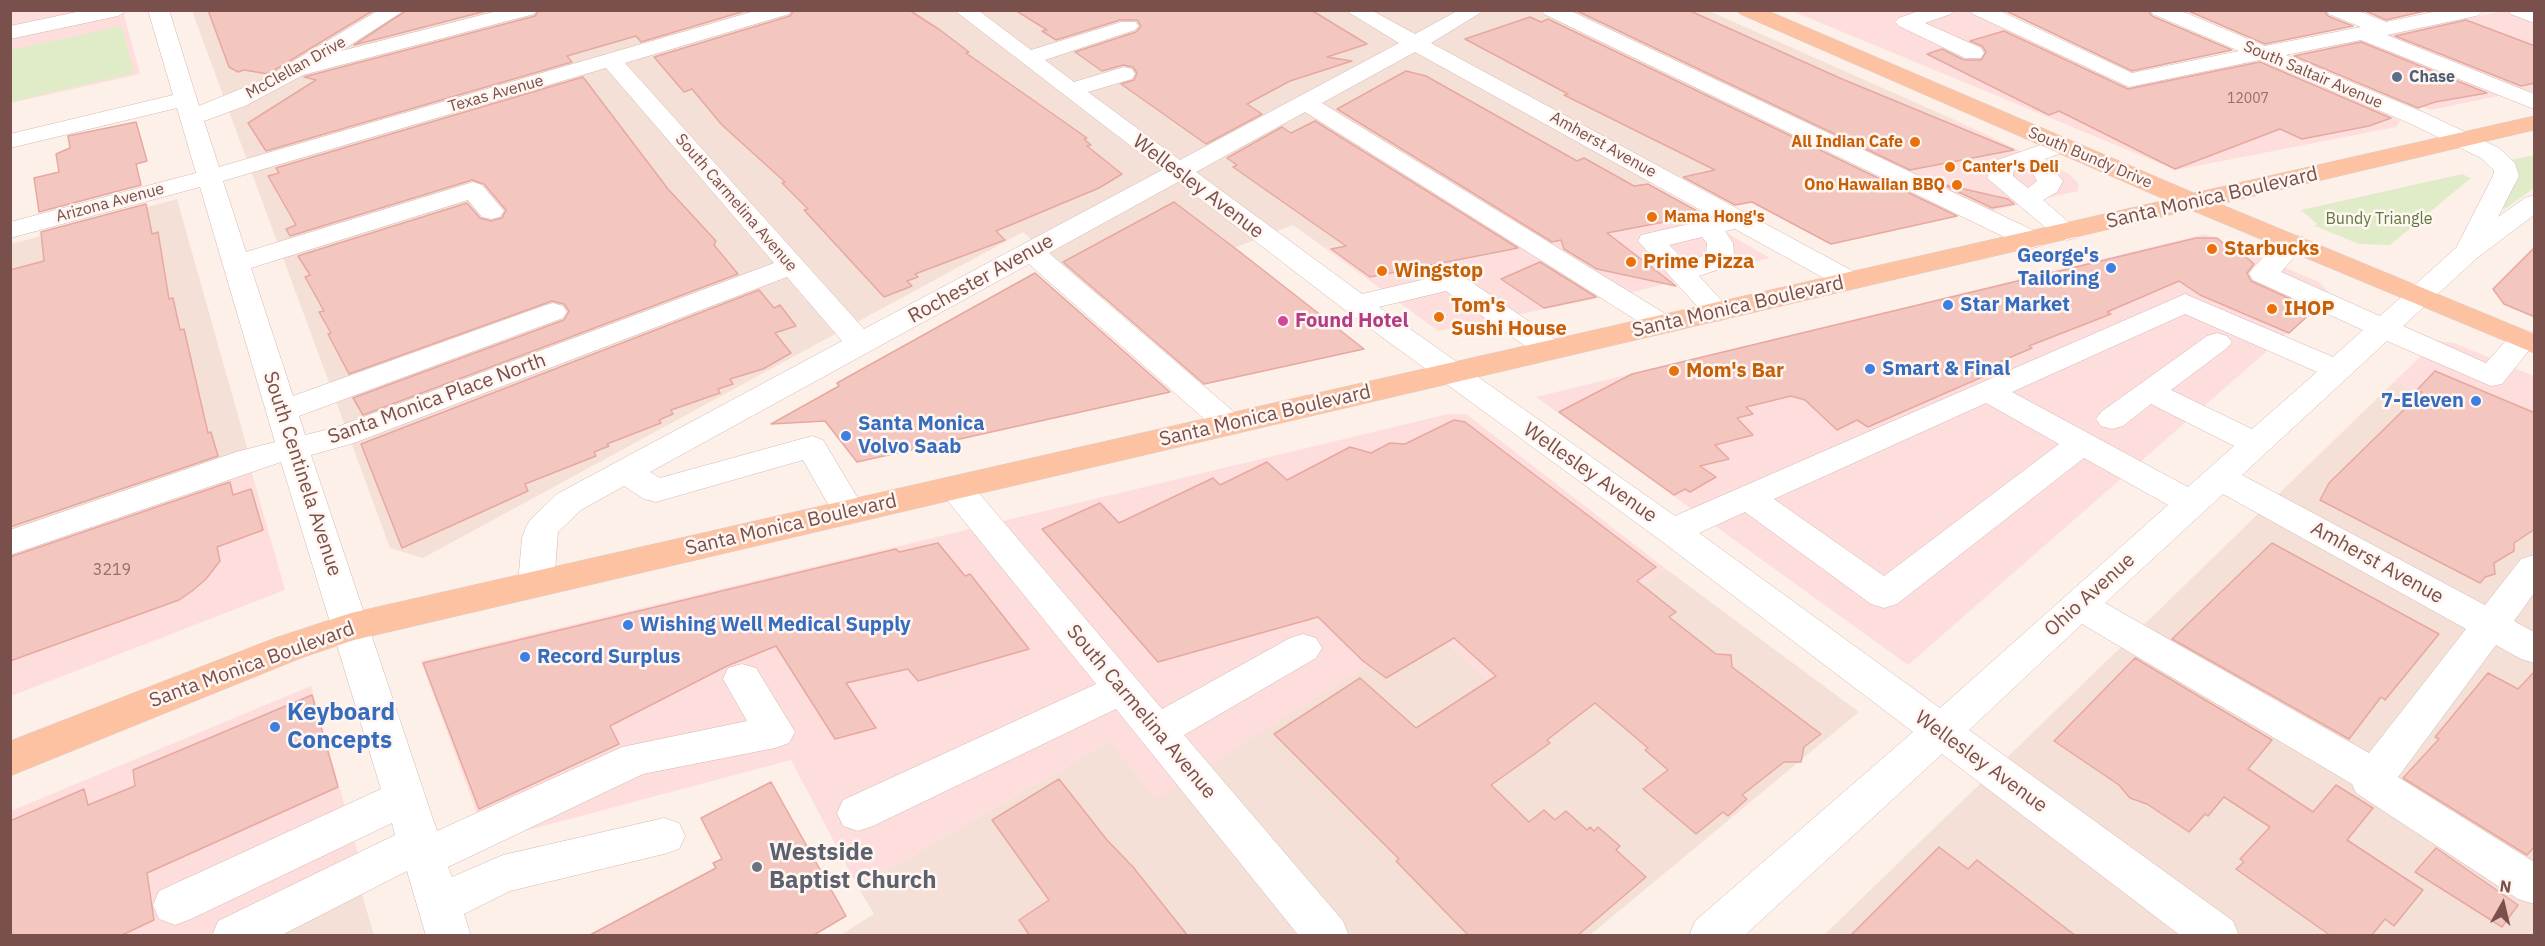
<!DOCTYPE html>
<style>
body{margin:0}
#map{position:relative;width:2545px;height:946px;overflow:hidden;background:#fdf0e9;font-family:"IBM Plex Sans",sans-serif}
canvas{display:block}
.frame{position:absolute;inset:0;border:12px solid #79504b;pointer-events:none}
.north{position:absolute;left:2473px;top:874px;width:60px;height:60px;-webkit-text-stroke:4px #fff5f1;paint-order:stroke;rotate:8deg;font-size:16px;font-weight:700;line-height:24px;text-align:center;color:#79504b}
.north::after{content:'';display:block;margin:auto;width:21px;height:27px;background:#79504b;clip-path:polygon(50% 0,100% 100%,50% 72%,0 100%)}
</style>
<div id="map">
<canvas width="2545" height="946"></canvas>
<div class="frame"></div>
<div class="north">N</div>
</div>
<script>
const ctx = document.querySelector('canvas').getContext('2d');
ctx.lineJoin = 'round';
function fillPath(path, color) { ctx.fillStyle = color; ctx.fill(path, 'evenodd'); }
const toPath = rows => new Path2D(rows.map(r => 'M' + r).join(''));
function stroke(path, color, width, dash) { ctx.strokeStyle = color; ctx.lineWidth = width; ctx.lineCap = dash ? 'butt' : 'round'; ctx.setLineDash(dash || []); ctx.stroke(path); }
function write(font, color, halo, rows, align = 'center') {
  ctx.font = font + ' "IBM Plex Sans",sans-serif'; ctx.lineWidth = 5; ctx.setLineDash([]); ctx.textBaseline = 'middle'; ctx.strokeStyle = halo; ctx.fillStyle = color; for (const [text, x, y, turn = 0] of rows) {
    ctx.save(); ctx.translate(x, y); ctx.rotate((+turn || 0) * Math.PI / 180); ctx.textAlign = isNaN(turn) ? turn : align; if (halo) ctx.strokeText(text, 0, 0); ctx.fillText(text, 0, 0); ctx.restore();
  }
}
fillPath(toPath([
 [192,11,1709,11,1957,121,1325,248,1293,225,1100,300,1023,232,423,558,390,548],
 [177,199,250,458,11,541,11,244],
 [2395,381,2534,442,2534,935,1823,936],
 [1666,569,1859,712,1590,935,839,936,874,914,858,887,1109,742,1430,627,1493,685],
 [360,888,374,935,262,936]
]), '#f5e0d7');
fillPath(toPath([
 [10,11,123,11,140,74,11,103],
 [1792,11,1970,11,2130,84,2249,59,2372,107,2400,121,2396,127,2176,170],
 [2504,11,2534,11,2534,93,2526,90,2431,110,2292,53],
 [1957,121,2069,174,2079,184,2078,191,1983,213,1843,144],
 [1640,183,1770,258,1625,294,1496,214],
 [1482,217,1609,296,1438,331,1325,248],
 [2205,234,2319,282,2331,295,1908,665,1536,397],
 [2437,341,2454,343,2534,376,2534,442,2395,381],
 [1448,414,1466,414,1666,569,1493,685,1430,627,1156,799,1109,742,858,887,791,760,487,841,421,661],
 [250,466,285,590,11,696,10,550],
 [311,686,361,864,210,935,11,936,11,811]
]), '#fddedd');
fillPath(toPath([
 [122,26,134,73,11,102,11,50],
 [2534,155,2534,188,2505,209,2499,207,2507,191,2516,183,2518,171,2511,160],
 [2462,174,2471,178,2390,245,2359,244,2315,226,2317,224,2301,210]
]), '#e0ecc7');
const building = toPath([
 [208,10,374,10,268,74,244,70,238,72,229,67,208,10],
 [407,10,490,10,354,45,407,10],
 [539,10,748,10,641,42,636,36,567,56,572,62,266,151,248,123,316,80,304,77,535,16,539,10],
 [794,10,909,10,940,30,969,52,966,53,1087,138,1084,139,1091,145,1087,146,1122,174,1099,188,996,231,1005,240,915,274,918,277,907,281,912,286,884,297,804,210,808,209,782,183,785,182,722,125,692,89,684,92,654,57,790,16,794,10],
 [1015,10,1311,10,1367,44,1327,57,1352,61,1290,81,1247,104,1262,114,1206,144,1121,84,1134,80,1137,73,1133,67,1123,65,1102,71,1075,52,1136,32,1141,26,1137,20,1120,20,1056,40,1042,31,1047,30,1015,10],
 [1575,10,1688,10,1842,79,2014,150,1910,170,1575,10],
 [2004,10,2148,10,2152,16,2232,50,2132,71,2004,10],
 [2186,10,2324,10,2328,16,2353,26,2265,44,2186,10],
 [2363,10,2429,10,2386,20,2363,10],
 [1530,17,1541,22,1548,19,1957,216,1831,244,1752,202,1735,205,1683,177,1715,170,1564,95,1568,94,1465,39,1530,17],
 [2466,20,2535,46,2535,83,2521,86,2395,36,2466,20],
 [2004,31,2128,89,2260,62,2391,118,2369,126,2302,139,2280,129,2175,169,2059,111,2049,115,1927,54,1942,49,1964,60,1981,60,1986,52,1982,46,1970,41,2004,31],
 [2361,42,2487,93,2435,102,2418,108,2294,56,2361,42],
 [1406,71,1426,76,1577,161,1584,158,1634,186,1648,184,1699,212,1685,215,1685,218,1607,233,1676,286,1597,269,1564,249,1561,240,1552,242,1337,109,1406,71],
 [583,77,668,189,716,241,714,245,738,274,363,415,353,398,564,320,569,311,564,304,552,301,349,374,328,334,331,333,319,312,324,311,305,277,310,275,298,256,467,203,480,218,491,221,502,218,506,210,484,184,472,180,290,236,286,229,296,225,268,176,279,173,276,168,583,77],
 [1315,121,1518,248,1370,277,1331,249,1346,246,1233,167,1237,165,1227,158,1282,127,1291,133,1315,121],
 [136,122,147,161,136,164,141,185,39,212,34,178,59,172,56,154,70,148,68,136,136,122],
 [1942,184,2008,199,2014,204,1992,208,1942,184],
 [1174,202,1240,252,1364,349,1204,384,1063,262,1174,202],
 [146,204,152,234,158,232,169,299,173,298,180,330,184,329,208,433,211,432,218,456,10,527,10,270,44,261,41,232,146,204],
 [2196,238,2217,238,2240,257,2246,257,2254,264,2247,273,2251,281,2297,302,2310,314,2289,333,2200,295,2179,281,2107,312,2111,314,2029,346,2032,348,1983,369,1989,374,1868,427,1857,420,1837,430,1805,400,1791,396,1746,407,1753,414,1737,418,1753,435,1715,445,1729,459,1700,466,1716,477,1690,492,1685,489,1674,495,1559,412,1632,374,2196,238],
 [2535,247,2535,317,2504,304,2493,289,2535,247],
 [1540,262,1596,297,1544,308,1501,279,1540,262],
 [1035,273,1170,392,857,462,825,421,771,424,839,386,837,383,1035,273],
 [759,290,774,308,780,305,796,326,775,333,791,353,763,369,730,379,733,384,718,389,720,393,671,410,673,414,659,420,661,423,607,444,609,446,594,452,596,456,525,484,528,491,402,548,361,444,759,290],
 [2435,371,2535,413,2535,529,2514,543,2514,551,2494,563,2495,574,2485,577,2480,583,2320,500,2329,483,2422,392,2417,390,2435,371],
 [1454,420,1465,422,1656,567,1637,581,1676,612,1669,617,1716,654,1731,655,1732,667,1821,734,1804,747,1801,762,1784,762,1742,795,1747,799,1728,816,1723,812,1696,834,1643,789,1668,770,1645,750,1648,748,1595,703,1547,740,1550,743,1491,785,1529,822,1544,810,1555,820,1566,811,1587,830,1590,827,1594,831,1598,827,1620,846,1616,850,1646,877,1577,936,1469,936,1396,861,1399,859,1274,734,1360,678,1416,728,1496,676,1454,638,1386,678,1363,661,1318,617,1158,662,1042,529,1100,503,1119,523,1213,478,1220,485,1267,462,1287,480,1350,447,1371,453,1390,443,1405,444,1454,420],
 [230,482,233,495,251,489,263,530,217,547,220,561,206,579,192,591,179,600,10,661,10,557,230,482],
 [938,543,965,576,970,574,1029,649,918,681,908,669,846,683,876,728,835,739,776,646,727,666,610,726,619,744,479,809,423,663,896,549,899,552,938,543],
 [2272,543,2439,634,2385,700,2381,697,2349,739,2172,639,2272,543],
 [2135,658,2272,740,2248,769,2313,812,2336,785,2373,808,2347,840,2423,890,2394,926,2385,919,2371,936,2331,936,2236,869,2244,862,2240,859,2270,827,2224,797,2208,816,2205,814,2189,832,2147,804,2130,798,2119,785,2054,741,2135,658],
 [2535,671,2535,846,2527,855,2403,778,2439,739,2435,737,2488,673,2518,689,2535,671],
 [312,695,338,787,147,873,154,920,120,936,10,936,10,821,84,789,88,805,135,786,133,770,312,695],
 [1059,779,1107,840,1133,867,1188,936,1030,936,1019,920,1049,900,992,820,1059,779],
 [771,782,846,916,812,936,588,936,716,868,713,863,722,859,701,818,771,782],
 [1939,847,1968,869,1977,860,2076,936,1850,936,1939,847],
 [2436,848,2518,905,2502,927,2415,872,2436,848]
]);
fillPath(building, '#f3c7c0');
stroke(building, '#e7a8a0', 1.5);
const minor = toPath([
 [86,10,128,10,118,16,10,39,10,26,86,10],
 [148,10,169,10,199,106,262,80,379,10,405,10,341,51,501,10,537,10,534,14,303,75,245,106,204,121,219,167,758,10,792,10,789,14,625,63,864,329,1162,170,954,10,978,10,1031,50,1121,22,1135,22,1139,26,1135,30,1045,60,1074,82,1124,67,1132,69,1135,74,1132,79,1088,92,1180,160,1399,43,1345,10,1371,10,1415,34,1459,10,1485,10,1431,43,1860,275,1864,281,1860,287,1850,289,1840,287,1735,229,1725,231,1733,243,1734,254,1725,267,1699,276,1732,312,1728,318,1718,321,1708,318,1638,241,1641,235,1715,218,1415,52,1322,103,1672,318,1677,324,1672,330,1662,333,1652,330,1305,112,1196,172,1362,294,1451,273,1461,275,1562,344,1566,350,1562,356,1551,359,1540,356,1446,291,1379,307,1675,516,2185,294,2333,357,2363,330,2253,280,2249,274,2253,268,2283,237,2293,235,2303,237,2306,243,2281,272,2380,316,2456,248,2493,176,2494,170,2481,158,2409,123,2260,60,2129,87,1973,14,1970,10,1998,10,2132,73,2239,51,2153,14,2150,10,2179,10,2265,46,2361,27,2329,14,2326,10,2356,10,2386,22,2442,10,2486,10,2476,16,2387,35,2534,94,2534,109,2361,40,2286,55,2425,113,2499,148,2515,163,2519,176,2498,217,2525,198,2534,195,2534,215,2477,258,2403,326,2486,363,2513,333,2523,330,2533,333,2534,344,2502,384,2491,386,2387,341,2242,475,2485,605,2521,559,2534,555,2534,593,2514,621,2534,632,2534,663,2521,659,2496,645,2398,777,2534,862,2534,904,2518,899,2356,793,2352,784,2082,624,1969,730,2233,921,2239,936,2181,936,1942,754,1744,936,1689,936,1695,921,1913,732,1660,540,1345,310,1178,182,1049,253,1241,418,1246,425,1241,432,1230,435,1219,432,1029,264,650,472,660,478,812,436,823,440,866,512,861,520,849,524,837,520,803,460,656,502,644,499,624,486,581,510,558,532,554,584,549,593,536,597,523,593,518,584,522,538,526,527,531,519,557,494,842,341,787,277,354,443,311,455,437,831,622,747,747,721,723,679,728,668,742,664,756,668,795,732,789,743,775,748,643,774,448,867,452,877,503,855,664,818,679,823,685,836,679,849,664,854,510,891,464,914,471,936,426,936,407,871,280,936,212,936,218,921,395,835,392,823,191,919,175,925,159,919,153,905,159,891,381,789,281,462,10,555,10,530,236,452,275,442,200,187,10,238,10,222,196,173,177,108,10,148,10,134,173,95,148,10],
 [606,68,774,263,334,428,305,435,299,416,563,318,567,312,563,306,553,303,543,306,293,396,251,268,468,200,482,217,491,219,500,217,504,211,482,185,473,182,246,252,223,181,606,68],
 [1702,237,1707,243,1706,254,1687,263,1669,245,1702,237],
 [2185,314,2317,372,2252,429,2171,390,2227,348,2232,342,2227,336,2217,333,2207,336,2101,412,2096,419,2101,426,2112,429,2123,426,2151,404,2234,446,2188,487,2012,392,2185,314],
 [1986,403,2059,444,1884,576,1774,499,1986,403],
 [2084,458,2168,505,1940,708,1699,533,1745,512,1871,604,1884,608,1897,604,2084,458],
 [2223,494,2466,629,2369,753,2105,603,2223,494],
 [1541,10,1569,10,2041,234,2045,240,2041,246,2032,248,2023,246,1544,14,1541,10],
 [1921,10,1954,10,1951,14,1925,23,1981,48,1984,53,1981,58,1965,58,1899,26,1895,22,1899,18,1921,10],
 [2508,10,2534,10,2534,23,2511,14,2508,10],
 [2061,138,2070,140,2073,145,2070,150,2045,159,2063,181,2057,192,2043,200,2080,232,2076,238,2067,240,2058,238,1987,178,1994,161,2061,138],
 [2023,167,2032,172,2037,181,2028,188,2013,176,2014,170,2023,167],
 [955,476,967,479,1162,709,1290,638,1303,634,1316,638,1322,648,1316,658,1184,735,1343,921,1349,936,1299,936,1116,709,873,826,858,831,843,826,837,813,843,800,1096,684,943,495,938,487,943,479,955,476]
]);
const major = toPath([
 [1737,10,1766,10,2194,193,2534,116,2534,130,2220,204,2534,334,2534,353,2191,210,354,640,301,658,10,776,10,741,275,638,351,613,2166,200,1740,14,1737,10]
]);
stroke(minor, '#d3b7b1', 1);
stroke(major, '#d9cecd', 1);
fillPath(minor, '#fff');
fillPath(major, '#fcc2a1');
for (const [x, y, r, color] of [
 [2397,77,6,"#5c6f8a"],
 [1915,142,6,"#e8710a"],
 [1950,167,6,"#e8710a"],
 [1957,185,6,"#e8710a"],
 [1652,217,6,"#e8710a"],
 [2212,249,6,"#e8710a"],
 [1631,262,6,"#e8710a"],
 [2111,268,6,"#3f7fe0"],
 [1382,271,6,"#e8710a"],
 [1948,305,6,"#3f7fe0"],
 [2272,309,6,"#e8710a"],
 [1439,317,6,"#e8710a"],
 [1283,321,6,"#d1479c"],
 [1870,369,6,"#3f7fe0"],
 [1674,371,6,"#e8710a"],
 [2476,401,6,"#3f7fe0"],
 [846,436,6,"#3f7fe0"],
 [628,625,6,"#3f7fe0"],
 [525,657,6,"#3f7fe0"],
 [275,727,6,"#3f7fe0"],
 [757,867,6,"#6b7280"]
]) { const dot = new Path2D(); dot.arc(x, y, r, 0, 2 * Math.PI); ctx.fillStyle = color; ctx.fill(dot); stroke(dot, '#fff5f1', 2); }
write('14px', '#986e68', null, [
 ["12007",2248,99]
]);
write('16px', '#79504b', '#fff5f1', [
 ["McClellan Drive",296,68,-29],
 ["South Saltair Avenue",2313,75,23],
 ["Texas Avenue",496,94,-16],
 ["Amherst Avenue",1603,145,29],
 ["South Bundy Drive",2090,158,23],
 ["Arizona Avenue",110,203,-15],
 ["South Carmelina Avenue",736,203,49]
]);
write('bold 16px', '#4e5e75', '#fff5f1', [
 ["Chase",2409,77]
], 'left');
write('bold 16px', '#c56008', '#fff5f1', [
 ["All Indian Cafe",1903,142],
 ["Canter's Deli",1962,167,"left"],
 ["Ono Hawaiian BBQ",1945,185],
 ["Mama Hong's",1664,217,"left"]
], 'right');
write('16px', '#607940', '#fff5f1', [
 ["Bundy Triangle",2379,219]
]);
write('16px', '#986e68', null, [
 ["3219",112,570]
]);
write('20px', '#79504b', '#fff5f1', [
 ["Wellesley Avenue",1198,187,37],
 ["Santa Monica Boulevard",2212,198,-13],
 ["Rochester Avenue",981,279,-29],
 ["Santa Monica Boulevard",1738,307,-13],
 ["Santa Monica Place North",437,399,-20],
 ["Santa Monica Boulevard",1265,416,-13],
 ["Wellesley Avenue",1590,473,35],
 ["South Centinela Avenue",302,474,72],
 ["Santa Monica Boulevard",791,525,-13],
 ["Amherst Avenue",2377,563,29],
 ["Ohio Avenue",2090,595,-42],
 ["Santa Monica Boulevard",252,665,-20],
 ["South Carmelina Avenue",1141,712,50],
 ["Wellesley Avenue",1981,762,36]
]);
write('bold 20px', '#c56008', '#fff5f1', [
 ["Starbucks",2224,249],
 ["Prime Pizza",1643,262],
 ["Wingstop",1394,271],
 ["Tom's",1451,306],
 ["Sushi House",1451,329],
 ["IHOP",2284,309],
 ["Mom's Bar",1686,371]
], 'left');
write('bold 20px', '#366cbe', '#fff5f1', [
 ["George's",2099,256,"right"],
 ["Tailoring",2099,279,"right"],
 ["Star Market",1960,305],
 ["Smart & Final",1882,369],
 ["7-Eleven",2464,401,"right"],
 ["Santa Monica",858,424],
 ["Volvo Saab",858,447],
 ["Wishing Well Medical Supply",640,625],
 ["Record Surplus",537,657]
], 'left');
write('bold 20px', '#b23c85', '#fff5f1', [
 ["Found Hotel",1295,321]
], 'left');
write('bold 24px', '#366cbe', '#fff5f1', [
 ["Keyboard",287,713],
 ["Concepts",287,741]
], 'left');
write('bold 24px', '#5b616d', '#fff5f1', [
 ["Westside",769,853],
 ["Baptist Church",769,881]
], 'left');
</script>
